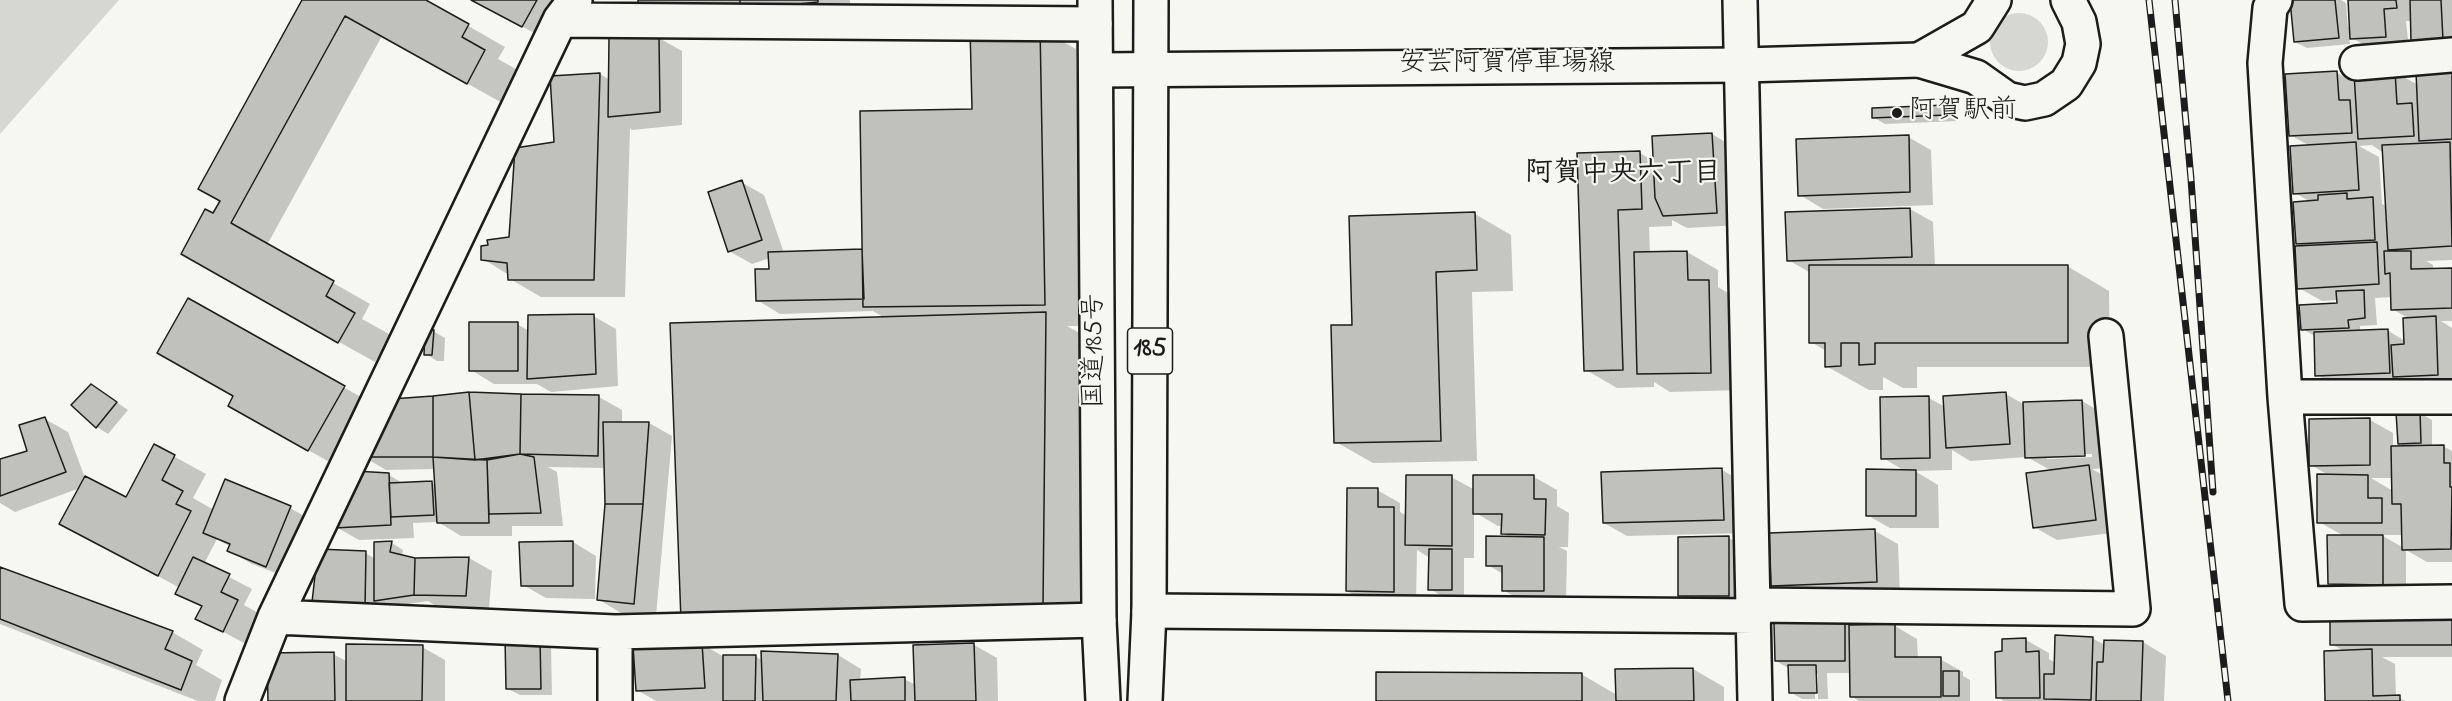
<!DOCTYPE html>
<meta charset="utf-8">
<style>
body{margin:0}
canvas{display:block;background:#f6f6f2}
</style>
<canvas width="2452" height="701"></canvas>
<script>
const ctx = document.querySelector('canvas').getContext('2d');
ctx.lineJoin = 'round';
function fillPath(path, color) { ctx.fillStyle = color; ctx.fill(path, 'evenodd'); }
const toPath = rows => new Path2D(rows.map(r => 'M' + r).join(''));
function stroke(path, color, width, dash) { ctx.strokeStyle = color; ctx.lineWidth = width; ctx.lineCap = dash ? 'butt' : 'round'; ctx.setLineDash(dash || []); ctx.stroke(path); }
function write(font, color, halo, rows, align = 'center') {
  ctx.font = font + ' "Indie Flower","Klee One",sans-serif'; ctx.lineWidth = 4.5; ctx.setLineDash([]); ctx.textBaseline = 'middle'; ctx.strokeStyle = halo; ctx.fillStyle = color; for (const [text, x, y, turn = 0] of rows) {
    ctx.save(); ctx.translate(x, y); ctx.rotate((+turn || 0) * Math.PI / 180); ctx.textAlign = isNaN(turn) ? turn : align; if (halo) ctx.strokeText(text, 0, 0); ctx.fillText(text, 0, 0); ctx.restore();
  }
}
fillPath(toPath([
 [0,0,119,0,0,134],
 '1990 42a29 29 0 1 1 58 0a29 29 0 1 1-58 0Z'
]), '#d6d6d2');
fillPath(toPath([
 [304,0,423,0,505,47,498,59,521,72,504,104,382,36,267,245,370,304,362,319,391,335,375,362,219,275,214,215],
 [472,0,567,0,546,39],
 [640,0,850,0,849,19],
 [2291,0,2341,0,2346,3,2348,27,2351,26,2349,0,2452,0,2452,46,2425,47,2413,40,2412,21,2406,21,2409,49,2374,51,2349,36,2350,44,2307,48,2295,42],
 [1039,28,1076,49,1081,326,1067,326,1083,335,1079,626,719,641,885,318,873,311,780,314,757,300,770,271,770,258,752,264,729,251,741,182,764,195,784,253,864,252],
 [659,38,682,51,682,125,632,130,630,128,625,297,541,297,510,279,509,275,483,259,510,238,556,143,600,74,610,80],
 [2395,72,2418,85,2452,72,2452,260,2426,261,2433,265,2433,270,2452,269,2452,321,2441,321,2452,328,2452,388,2340,389,2317,375,2315,336,2302,329,2339,304,2338,300,2322,301,2299,288,2305,247,2297,243,2311,202,2295,193,2310,146,2290,135,2287,76,2337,73,2356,84],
 [2372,145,2382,152,2387,207,2382,204,2379,157,2359,146],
 [2392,297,2392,309,2410,319,2405,341,2387,330,2360,332,2360,326,2377,325,2375,298],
 [1947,106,1958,113,1959,121,1885,124,1873,117],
 [1712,134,1735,148,1739,225,1687,228,1672,220,1672,226,1649,227,1650,253,1687,252,1718,270,1718,287,1740,300,1742,390,1670,392,1654,382,1654,387,1617,388,1586,370,1578,155,1640,153,1655,162],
 [1908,137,1931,150,1933,205,1823,209,1800,195],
 [1910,209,1933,222,1935,266,2067,266,2109,291,2110,367,1917,367,1917,388,1903,388,1883,377,1883,390,1869,390,1826,366,1826,351,1811,342,1811,273,1788,260,1787,213],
 [1475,214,1511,235,1513,291,1472,292,1477,461,1373,463,1336,442,1354,326],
 [189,300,375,405,340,468,230,406,235,396],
 [593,316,616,329,618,386,551,392,537,384,494,384,471,370,517,324,529,331],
 [433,331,445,338,444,361,437,361,426,354],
 [103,393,128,410,108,434,97,427,73,405],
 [2006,394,2025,405,2082,401,2104,414,2107,468,2092,469,2112,480,2119,532,2057,540,2034,527,2052,471,2027,457,1970,461,1952,450,1952,470,1915,471,1938,485,1939,528,1890,528,1867,515,1905,471,1883,458,1929,398,1945,407],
 [2092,454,2092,457,2047,459,2047,455],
 [599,397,622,410,622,423,649,423,672,436,656,616,621,613,598,599,607,504,606,468,548,467,557,472,563,526,512,526,512,536,461,536,438,522,413,523,414,538,359,540,336,527,389,475,404,484,432,483,436,485,435,469,386,470,364,457],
 [511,454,511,456,487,462,471,461],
 [2420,413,2432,420,2432,446,2443,446,2452,451,2452,562,2427,562,2406,550,2406,598,2352,597,2329,584,2344,536,2319,522,2330,476,2311,465,2370,420,2393,433,2393,447,2406,447,2399,443],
 [2371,478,2393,478,2393,491],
 [2381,535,2403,535,2404,548],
 [45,419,68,432,85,478,127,499,155,446,206,474,193,498,214,510,290,508,313,521,289,578,252,564,229,551,231,547,217,539,204,564,252,589,244,605,260,614,246,644,197,618,202,607,177,593,180,588,61,524,80,488,15,512,0,503,0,461,29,452],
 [1722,470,1745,483,1747,533,1627,536,1604,523],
 [1451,477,1475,490,1534,477,1557,490,1557,506,1569,513,1568,547,1559,547,1567,551,1566,603,1526,603,1503,590,1503,574,1488,565,1510,538,1503,533,1503,526,1498,526,1474,512,1474,558,1464,558,1464,596,1442,596,1430,589,1430,558,1417,550,1416,604,1370,604,1347,591,1377,490,1400,503,1400,512,1407,516],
 [1875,531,1898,544,1900,595,1796,598,1773,585],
 [1729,538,1752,551,1752,609,1702,609,1679,595],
 [573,542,596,556,595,599,546,598,523,585],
 [392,543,403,550,402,556,415,559,469,558,492,571,489,608,439,608,428,601,388,607,336,623,365,553,376,559],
 [0,569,172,632,203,650,196,665,222,680,215,701,198,701,0,624],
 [2452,615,2452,657,2382,657,2395,664,2396,697,2406,701,2327,701,2346,652,2331,644],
 [1845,622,1851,626,1895,626,1917,639,1918,659,1940,659,1963,672,1963,676,1970,680,1970,701,1859,701,1851,696,1851,673,1827,673,1828,699,1818,699,1818,674,1815,674,1815,699,1802,699,1790,692,1790,669,1776,661],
 [2092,638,2105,645,2143,642,2166,656,2164,701,2004,701,1997,697,2003,653,2026,640,2049,653,2049,659,2056,663],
 [539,639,551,646,552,695,520,695,508,689],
 [702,644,724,657,755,656,763,661,763,653,838,655,861,669,860,681,904,679,916,685,974,645,997,658,998,701,656,701,637,690],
 [422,647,445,660,445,701,270,701,333,654,348,662],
 [1693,669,1724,687,1724,701,1378,701,1581,674,1617,695]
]), '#0003');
const building = toPath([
 [302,0,426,0,469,24,462,37,485,50,467,84,345,16,231,223,334,281,326,296,355,313,338,343,181,254,205,209,213,213,220,201,198,189,302,0],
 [471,0,537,0,522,27,471,0],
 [638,0,740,0,740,10,638,4,638,0],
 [740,0,818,0,818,2,740,10,740,0],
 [2290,0,2335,0,2339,38,2294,42,2290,0],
 [2348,0,2396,0,2397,8,2384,9,2386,37,2350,39,2348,0],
 [2410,0,2441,0,2443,40,2411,41,2410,0],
 [1040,26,1045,305,863,307,860,111,972,109,970,28,1040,26],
 [659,36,660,112,608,117,609,38,659,36],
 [2452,70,2452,139,2419,141,2416,72,2452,70],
 [2337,71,2339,100,2350,100,2352,133,2289,136,2285,74,2337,71],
 [2395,71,2397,104,2412,103,2414,136,2358,139,2354,73,2395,71],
 [600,73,594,280,508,280,507,263,481,260,481,246,488,245,487,240,509,237,515,148,554,142,550,76,600,73],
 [1947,105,1947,115,1872,118,1872,108,1947,105],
 [1712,133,1717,213,1663,216,1655,198,1652,136,1712,133],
 [1909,135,1910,192,1798,196,1796,139,1909,135],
 [2356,142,2359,190,2293,194,2290,146,2356,142],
 [2450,142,2452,246,2388,250,2382,145,2450,142],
 [1640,151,1642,209,1618,210,1623,370,1584,371,1577,153,1640,151],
 [742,180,762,240,728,252,708,192,742,180],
 [2347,193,2347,199,2373,197,2375,240,2296,244,2293,202,2318,200,2318,195,2347,193],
 [1910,208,1912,257,1787,261,1785,212,1910,208],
 [1475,212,1477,270,1436,272,1441,441,1334,443,1331,325,1352,325,1349,216,1475,212],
 [2377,242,2379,284,2297,289,2295,246,2377,242],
 [862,249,864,299,756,301,755,269,769,269,768,252,862,249],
 [1687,251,1688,280,1709,280,1711,373,1637,374,1634,252,1687,251],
 [2384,251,2411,251,2411,269,2452,268,2452,308,2391,310,2390,273,2385,274,2384,251],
 [1809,265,2068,265,2068,343,1875,343,1875,364,1859,365,1859,343,1841,343,1841,366,1825,367,1825,343,1809,343,1809,265],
 [2364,290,2365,318,2348,320,2349,328,2301,330,2299,305,2337,303,2336,291,2364,290],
 [188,298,345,386,308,451,228,406,233,396,157,353,188,298],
 [1046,312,1043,606,681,621,670,323,1046,312],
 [594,314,596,374,527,379,528,315,594,314],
 [2436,316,2438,375,2393,377,2391,345,2404,344,2403,318,2436,316],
 [469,322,518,322,518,371,469,371,469,322],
 [425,329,434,330,432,355,424,355,425,329],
 [2388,329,2390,373,2315,376,2314,332,2388,329],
 [91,384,117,402,96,428,71,405,91,384],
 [469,392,521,394,520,454,475,460,469,392],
 [469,392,475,460,433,457,433,396,469,392],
 [2006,392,2010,444,1946,448,1943,396,2006,392],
 [521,394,599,395,598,456,520,454,521,394],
 [433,396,433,457,362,457,391,399,433,396],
 [1929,396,1930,458,1881,459,1880,397,1929,396],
 [2082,400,2085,456,2025,458,2023,402,2082,400],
 [2420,411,2421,443,2398,444,2396,412,2420,411],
 [45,417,66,472,0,496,0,459,27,451,19,425,45,417],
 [2370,418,2370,465,2309,466,2309,419,2370,418],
 [603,422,649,422,643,504,605,504,603,422],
 [154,444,175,455,162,480,183,491,176,504,191,511,158,576,59,524,85,476,126,497,154,444],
 [2444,445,2444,463,2450,463,2450,487,2452,487,2451,549,2402,550,2401,504,2392,504,2391,446,2444,445],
 [520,454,534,457,541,513,489,514,487,460,520,454],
 [433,457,487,460,489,523,437,523,433,457],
 [2089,465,2096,520,2033,528,2026,473,2089,465],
 [1722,468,1724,520,1603,523,1601,472,1722,468],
 [1866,469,1916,470,1916,516,1866,516,1866,469],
 [355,471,389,473,391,525,334,528,355,471],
 [2317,474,2368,475,2368,498,2382,498,2382,523,2317,523,2317,474],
 [1406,475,1452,475,1452,546,1405,545,1406,475],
 [1473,475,1534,475,1534,499,1546,499,1545,535,1501,534,1502,514,1473,514,1473,475],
 [225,479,291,506,266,567,227,551,230,544,203,533,225,479],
 [432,481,434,515,391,517,389,483,432,481],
 [1347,488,1378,488,1378,507,1394,507,1394,592,1346,591,1347,488],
 [605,504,643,504,634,604,597,600,605,504],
 [1875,529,1877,582,1771,586,1769,533,1875,529],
 [2327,535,2383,535,2383,585,2328,584,2327,535],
 [1486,536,1544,537,1544,591,1502,591,1502,566,1486,566,1486,536],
 [1729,536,1729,596,1678,596,1678,537,1729,536],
 [392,541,390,552,415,558,414,595,374,601,374,542,392,541],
 [573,541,573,586,521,586,519,542,573,541],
 [318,549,366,551,365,608,311,611,318,549],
 [1429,549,1452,549,1452,590,1428,590,1429,549],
 [193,557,230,574,221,592,238,600,223,632,195,619,202,606,175,594,193,557],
 [469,557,466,596,414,595,415,558,469,557],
 [0,567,173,631,165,649,192,661,181,690,0,619,0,567],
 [2330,612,2452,613,2452,645,2330,645,2330,612],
 [1845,621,1845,661,1775,661,1774,622,1845,621],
 [1895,624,1895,657,1941,657,1941,697,1850,697,1849,625,1895,624],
 [2055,635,2093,637,2091,700,2044,699,2044,674,2054,674,2055,635],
 [505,638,540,638,541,689,506,689,505,638],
 [2026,638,2026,652,2039,651,2040,698,1996,698,1995,652,2002,651,2002,639,2026,638],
 [2104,640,2143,641,2141,701,2096,701,2097,662,2103,662,2104,640],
 [702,643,705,688,636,691,633,646,702,643],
 [974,643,976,701,915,701,913,645,974,643],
 [346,644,423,645,422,701,346,701,346,644],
 [2372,649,2373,696,2400,695,2400,701,2325,701,2324,651,2372,649],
 [761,651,838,654,836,701,763,701,761,651],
 [334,652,335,701,268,701,267,653,334,652],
 [723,655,756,655,755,701,723,701,723,655],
 [1788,665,1816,665,1817,693,1789,693,1788,665],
 [1693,668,1694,701,1616,701,1615,669,1693,668],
 [1943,671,1959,671,1959,696,1943,696,1943,671],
 [1376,672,1582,673,1582,701,1376,701,1376,672],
 [905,677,905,701,851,701,850,680,905,677]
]);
fillPath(building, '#c0c0bd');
stroke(building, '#1c1c1c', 1.5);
const minor = toPath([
 [1740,0,1755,701],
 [2275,0,2270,8,2265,63,2285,397,2302,604,2452,602],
 [560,20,1095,24],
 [1919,60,1976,77,2007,99,2025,103,2044,99,2066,84,2079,63,2083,44,2079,22,2068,0],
 [1919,60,1977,27,1994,0],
 [2357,63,2452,55],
 [2285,397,2452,397],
 [1754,605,2133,609,2106,336],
 [1149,611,1755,616],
 [275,617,615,632,1099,620],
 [242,701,275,617,560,20,575,0],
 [615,701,615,632]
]);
const major = toPath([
 [1096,70,1743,65,1919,60]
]);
const highway = toPath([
 [1095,0,1099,620,1103,701],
 [1145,701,1149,611,1151,0]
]);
stroke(minor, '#1c1c1c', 38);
stroke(major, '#1c1c1c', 38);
stroke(highway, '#1c1c1c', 38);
stroke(minor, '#f6f6f2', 33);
stroke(major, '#f6f6f2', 33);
stroke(highway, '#f6f6f2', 33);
const rail = toPath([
 [2149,0,2228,701],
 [2175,0,2191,179,2213,492]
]);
stroke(rail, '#1c1c1c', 7);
stroke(rail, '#f6f6f2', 4.5, [14]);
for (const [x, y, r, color] of [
 [1897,113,6,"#1c1c1c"]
]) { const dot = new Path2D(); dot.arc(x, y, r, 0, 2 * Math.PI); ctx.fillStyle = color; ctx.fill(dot); stroke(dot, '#f6f6f2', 2); }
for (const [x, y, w] of [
 [1150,351,45]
]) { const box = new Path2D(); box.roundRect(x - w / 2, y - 23, w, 46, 4.5); ctx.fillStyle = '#f6f6f2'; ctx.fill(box); stroke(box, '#1c1c1c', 1.5); }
write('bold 26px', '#1c1c1c', null, [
 ["185",1150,351]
]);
write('27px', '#1c1c1c', '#f6f6f2', [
 ["安芸阿賀停車場線",1507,66],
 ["国道185号",1097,351,-90]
]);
write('27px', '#1c1c1c', '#f6f6f2', [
 ["阿賀駅前",1909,113]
], 'left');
write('bold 28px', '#1c1c1c', '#f6f6f2', [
 ["阿賀中央六丁目",1623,175]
]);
</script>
